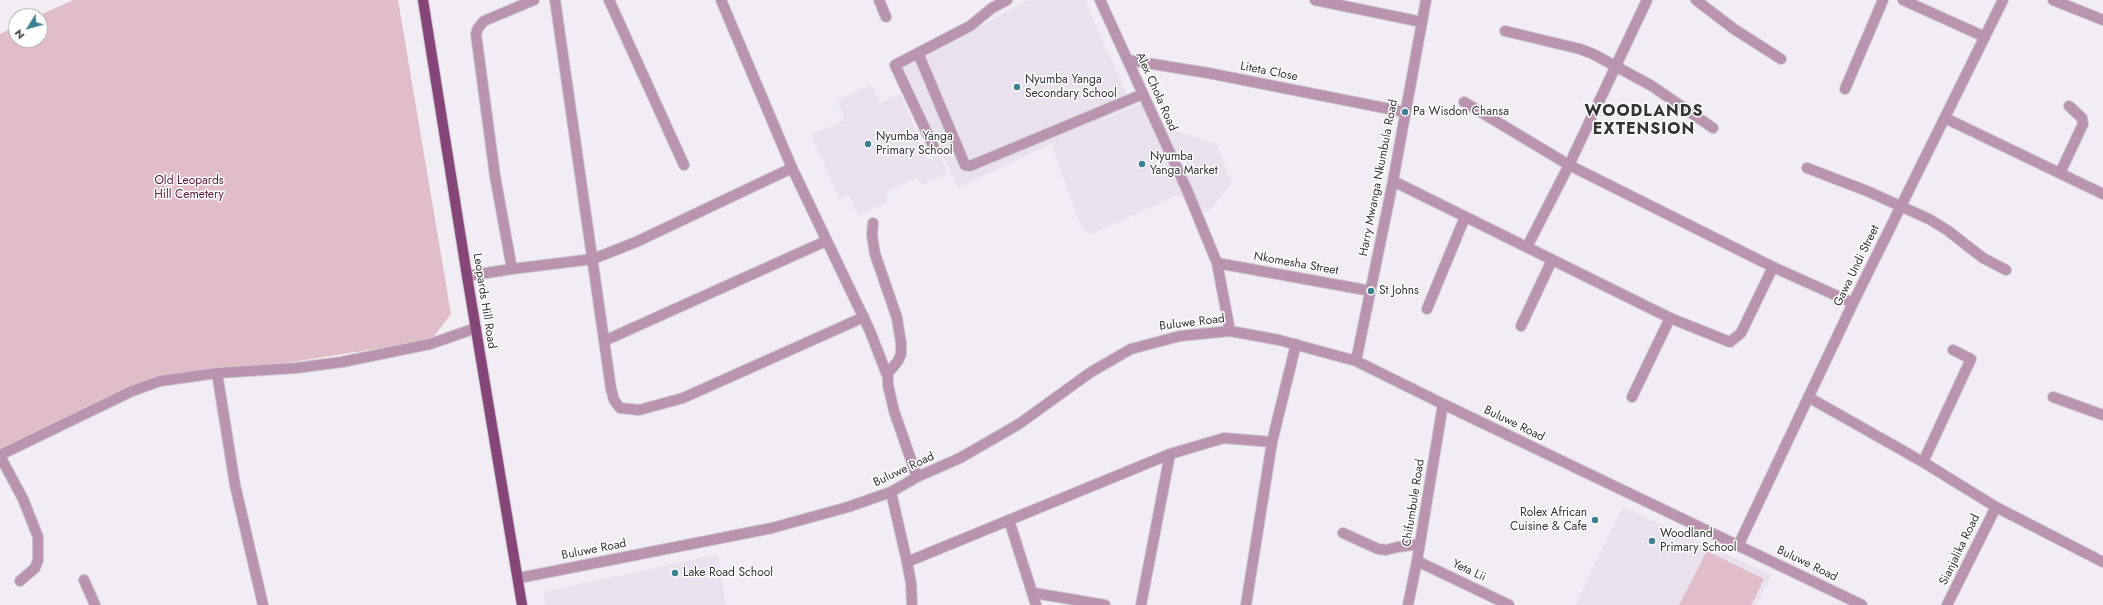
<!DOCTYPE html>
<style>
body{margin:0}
#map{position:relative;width:2103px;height:605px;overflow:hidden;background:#f2edf4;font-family:Jost,sans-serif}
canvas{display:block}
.north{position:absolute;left:8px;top:8px;width:40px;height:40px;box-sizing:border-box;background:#fff;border:1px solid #aeadae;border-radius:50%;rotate:233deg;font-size:11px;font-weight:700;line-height:16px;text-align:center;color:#343335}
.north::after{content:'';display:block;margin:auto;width:14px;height:18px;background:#3e8091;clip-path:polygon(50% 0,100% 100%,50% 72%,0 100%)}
</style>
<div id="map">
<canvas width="2103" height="605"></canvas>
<div class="north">N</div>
</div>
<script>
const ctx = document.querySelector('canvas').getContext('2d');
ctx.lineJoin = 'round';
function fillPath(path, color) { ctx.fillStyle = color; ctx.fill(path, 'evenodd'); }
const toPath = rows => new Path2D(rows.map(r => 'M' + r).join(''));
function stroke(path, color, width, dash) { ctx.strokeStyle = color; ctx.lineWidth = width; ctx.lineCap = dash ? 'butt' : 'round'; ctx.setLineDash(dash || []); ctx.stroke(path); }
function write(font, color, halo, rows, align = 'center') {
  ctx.font = font + ' Jost,sans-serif'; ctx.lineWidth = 3; ctx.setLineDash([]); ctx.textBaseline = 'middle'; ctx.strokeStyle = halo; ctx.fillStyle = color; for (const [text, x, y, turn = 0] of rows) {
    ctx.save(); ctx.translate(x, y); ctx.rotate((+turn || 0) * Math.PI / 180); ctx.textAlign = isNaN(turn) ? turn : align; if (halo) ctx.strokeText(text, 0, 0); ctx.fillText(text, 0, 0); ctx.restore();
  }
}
fillPath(toPath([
 [1029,0,1085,0,1132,106,1070,135,1142,103,1164,127,1217,144,1232,183,1209,211,1193,213,1185,196,1176,196,1089,235,1080,224,1051,144,958,188,901,68],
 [871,84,880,103,900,93,928,159,940,154,948,174,921,185,917,178,886,192,889,201,858,216,849,195,839,200,811,135,845,120,837,101],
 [1623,507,1772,575,1756,605,1575,605],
 [718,554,726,605,545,605,543,592]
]), '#eae1ee');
fillPath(toPath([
 [73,0,398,0,451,314,431,340,134,387,0,449,0,34,16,26,16,40,40,40,40,16,38,16],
 [1707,551,1764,579,1751,605,1679,605]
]), '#e0bdc9');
const minor = toPath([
 [555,0,611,389,614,400,620,408,639,410,683,398,864,317],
 [609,0,684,165],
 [721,0,792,168,870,331,887,375],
 [879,0,886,17],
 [1100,0,1187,190,1217,263,1230,331],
 [1315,0,1422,22],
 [1696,0,1734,29,1781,59],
 [1903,0,1985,37],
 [2053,0,2103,20],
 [1505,31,1580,49,1593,54,1652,86,1713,128],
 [918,53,965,165,970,166,1143,94],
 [1128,60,1208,73,1405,112],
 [1845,89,1883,0],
 [1464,102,1569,165,1773,267,1853,303],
 [1945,118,2103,194],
 [934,148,895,65,970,26,992,8,1007,0],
 [1807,168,1867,191,1929,219,1947,230,1983,258,2006,270],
 [2060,173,2083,124,2082,118,2069,106],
 [1393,181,1670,318,1730,342,1741,333,1773,267],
 [873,223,872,235,875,254,897,318,901,343,901,354,898,361,888,373,888,385,894,411,917,477],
 [1527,247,1569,165,1647,0],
 [1217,263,1371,291],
 [512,269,495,176,476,34,478,28,484,21,534,0],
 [467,276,512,269,593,259,636,242,792,168],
 [1427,309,1465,217],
 [1521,326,1552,260],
 [604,341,826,241],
 [1356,361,1393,181,1426,0],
 [217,373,235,485,263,605],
 [1632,397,1670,318],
 [1808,397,1923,462,1996,507,2103,562],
 [2053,397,2103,415],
 [0,455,132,391,160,381,217,373,296,368,342,362,430,344,476,328],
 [0,456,23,499,38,537,38,560,35,568,20,581],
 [1923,462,1971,359,1953,350],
 [891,492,907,562,911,583,912,605],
 [1009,520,1036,605],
 [1343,533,1378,549,1386,550,1398,547,1420,544],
 [1738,546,1853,303,2003,0],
 [1417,561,1509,605],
 [907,562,1170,454,1224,438,1272,442],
 [519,578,772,528,848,507,891,492,917,477,960,458,1019,424,1091,372,1131,349,1180,336,1230,331,1279,340,1356,361,1443,404,1862,605],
 [84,580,95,605],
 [1034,593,1105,605],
 [1141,605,1170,454],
 [1246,605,1272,442,1296,344],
 [1408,605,1417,561,1443,404],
 [1947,605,1996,507]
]);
const major = toPath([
 [423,0,467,276,522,605]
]);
stroke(minor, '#ccc8ce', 12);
stroke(major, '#ccc8ce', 12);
stroke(minor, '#b993af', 10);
stroke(major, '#864578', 10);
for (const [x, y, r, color] of [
 [1017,87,4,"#3e8091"],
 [1405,112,4,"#3e8091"],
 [868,144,4,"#3e8091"],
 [1142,164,4,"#3e8091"],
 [1371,291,4,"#3e8091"],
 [1595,520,4,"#3e8091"],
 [1652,541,4,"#3e8091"],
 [675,573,4,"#3e8091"]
]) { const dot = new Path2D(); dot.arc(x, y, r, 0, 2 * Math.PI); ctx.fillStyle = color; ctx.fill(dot); stroke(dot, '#fff', 1.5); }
write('12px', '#343335', '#fff', [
 ["Liteta Close",1269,72,11],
 ["Alex Chola Road",1156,92,66],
 ["Harry Mwanga Nkumbula Road",1379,178,-79],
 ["Nkomesha Street",1296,264,10],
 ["Gawa Undi Street",1857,266,-64],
 ["Leopards Hill Road",484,301,81],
 ["Buluwe Road",1192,323,-7],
 ["Buluwe Road",1514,424,26],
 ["Buluwe Road",904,470,-25],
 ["Chifumbule Road",1414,503,-81],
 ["Buluwe Road",594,550,-11],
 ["Sianjalika Road",1960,550,-64],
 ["Buluwe Road",1807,564,26],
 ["Yeta Lii",1469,571,25]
]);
write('12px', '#343335', '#fff', [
 ["Nyumba Yanga",1025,80],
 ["Secondary School",1025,94],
 ["Pa Wisdon Chansa",1413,112],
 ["Nyumba Yanga",876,137],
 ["Primary School",876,151],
 ["Nyumba",1150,157],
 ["Yanga Market",1150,171],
 ["St Johns",1379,291],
 ["Rolex African",1587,513,"right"],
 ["Cuisine & Cafe",1587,527,"right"],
 ["Woodland",1660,534],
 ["Primary School",1660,548],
 ["Lake Road School",683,573]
], 'left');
write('12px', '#5c1a39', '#fff', [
 ["Old Leopards",189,181],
 ["Hill Cemetery",189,195]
]);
ctx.letterSpacing = '1px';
write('bold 16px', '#343335', '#fff', [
 ["WOODLANDS",1644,112],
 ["EXTENSION",1644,130]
]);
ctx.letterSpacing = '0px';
</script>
